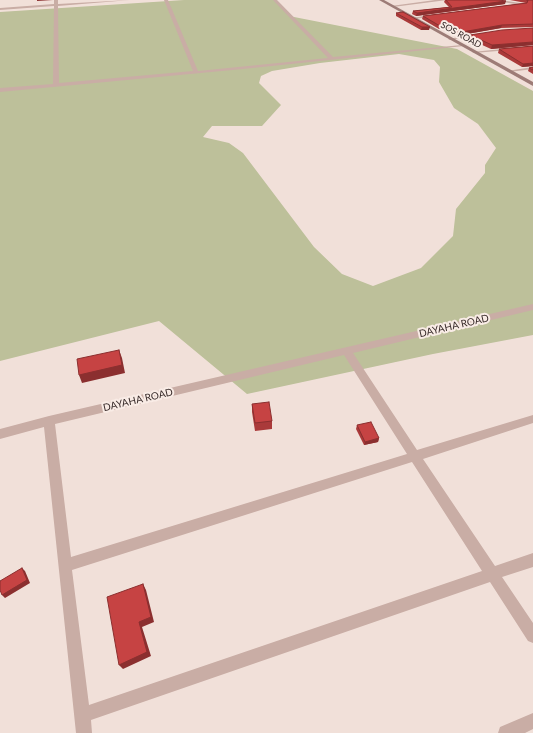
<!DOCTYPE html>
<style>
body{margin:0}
canvas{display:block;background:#f1e0d9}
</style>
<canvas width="533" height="733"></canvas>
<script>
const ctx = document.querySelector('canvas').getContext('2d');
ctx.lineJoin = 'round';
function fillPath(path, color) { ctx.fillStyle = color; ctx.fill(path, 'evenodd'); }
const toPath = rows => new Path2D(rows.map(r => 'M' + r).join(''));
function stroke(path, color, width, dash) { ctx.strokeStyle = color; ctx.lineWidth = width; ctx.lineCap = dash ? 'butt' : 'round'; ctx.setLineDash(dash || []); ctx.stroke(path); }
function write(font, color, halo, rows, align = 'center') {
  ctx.font = font + ' Lato,sans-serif'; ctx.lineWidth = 4; ctx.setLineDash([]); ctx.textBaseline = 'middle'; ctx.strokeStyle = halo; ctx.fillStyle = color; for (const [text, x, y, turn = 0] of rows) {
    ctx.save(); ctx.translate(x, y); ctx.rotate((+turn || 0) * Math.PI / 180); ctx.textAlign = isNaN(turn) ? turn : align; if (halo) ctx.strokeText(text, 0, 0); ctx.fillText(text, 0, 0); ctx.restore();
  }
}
fillPath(toPath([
 [184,0,276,0,289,16,457,49,533,91,533,335,433,354,247,394,159,321,0,361,0,12],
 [399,54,434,60,440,67,439,82,454,108,478,124,496,148,485,165,485,173,456,209,453,236,421,268,373,286,342,274,314,247,243,153,229,143,203,137,212,126,262,126,281,105,259,83,261,76,272,71,320,63]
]), '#bdc09a');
fillPath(toPath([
 [54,0,58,0,58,4,130,0,58,6,59,83,193,71,164,0,168,0,198,71,328,58,273,0,277,0,333,57,462,45,464,46,243,69,0,92,0,88,53,84,54,6,0,10,0,8,54,4,54,0],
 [435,0,447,0,393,7,391,6,435,0],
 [490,0,501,0,526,4,516,6,514,5,515,4,490,0],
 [436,14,437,16,414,19,412,18,436,14],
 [482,33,484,35,450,40,448,39,482,33],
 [533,46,533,48,474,53,472,52,533,46],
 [533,67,533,69,509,72,507,71,533,67],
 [533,304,533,310,353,353,417,450,533,415,533,423,423,459,495,566,533,553,533,567,502,577,533,623,533,643,528,641,490,582,91,720,92,733,76,733,44,427,0,439,0,429,49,416,533,304],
 [344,355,407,454,71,557,55,424,344,355],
 [412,462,482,571,89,705,72,570,412,462],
 [533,713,533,729,525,733,498,733,500,727,533,713]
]), '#c9ada5');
fillPath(toPath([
 [379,0,384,0,533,82,533,86,379,0]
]), '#9d7c77');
fillPath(toPath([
 [445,0,499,0,505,4,416,16,412,14,413,11,449,7,444,2],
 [510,0,533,0,533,27,501,28,461,35,445,28,439,29,422,19,423,16,526,3],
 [396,13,429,30,421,30,396,16],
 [533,28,533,45,491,49,469,39,470,35],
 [533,46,533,66,522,67,498,53,499,49],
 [533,67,533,74,528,71,529,68],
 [252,404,272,421,272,429,255,431,252,412],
 [357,425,379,438,378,442,364,445,356,429]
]), '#aa3a3a');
fillPath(toPath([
 [37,0,53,0,37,1],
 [506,1,505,4,416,16,417,13],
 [446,25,445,28,439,29,440,26],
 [502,25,501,28,461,35,462,32],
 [422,27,430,27,429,30,421,30],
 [533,42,533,45,491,49,492,45],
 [533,63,533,66,522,67,523,64],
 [119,350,122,358,125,373,82,383,79,375],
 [379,438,378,442,364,445,365,442],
 [22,568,25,571,30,583,5,598,2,595],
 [143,584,146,590,154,622,142,627,151,656,123,669,119,665,139,622]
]), '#8b2f2f');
const building = toPath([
 [446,0,499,0,506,1,417,13,413,11,452,7,446,0],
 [527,0,533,0,533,24,502,25,462,32,446,25,440,26,423,16,527,3,528,0,527,0],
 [403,12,430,27,422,27,396,13,403,12],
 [533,28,533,42,492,45,470,35,502,30,533,28],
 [533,46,533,63,523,64,499,49,533,46],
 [533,67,533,70,529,68,533,67],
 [119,350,122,365,79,375,77,359,119,350],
 [269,402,272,421,255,423,252,404,269,402],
 [371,422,379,438,365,442,357,425,371,422],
 [22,568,27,580,2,595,0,590,0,581,22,568],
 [143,584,151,617,139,622,147,652,119,665,107,597,143,584]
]);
fillPath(building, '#c64343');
stroke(building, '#8b2f2f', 1);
write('9px', '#352827', '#f9ece6', [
 ["SOS ROAD",461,35,29]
]);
write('10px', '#352827', '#f9ece6', [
 ["DAYAHA ROAD",454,326,-13],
 ["DAYAHA ROAD",138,400,-13]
]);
</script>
